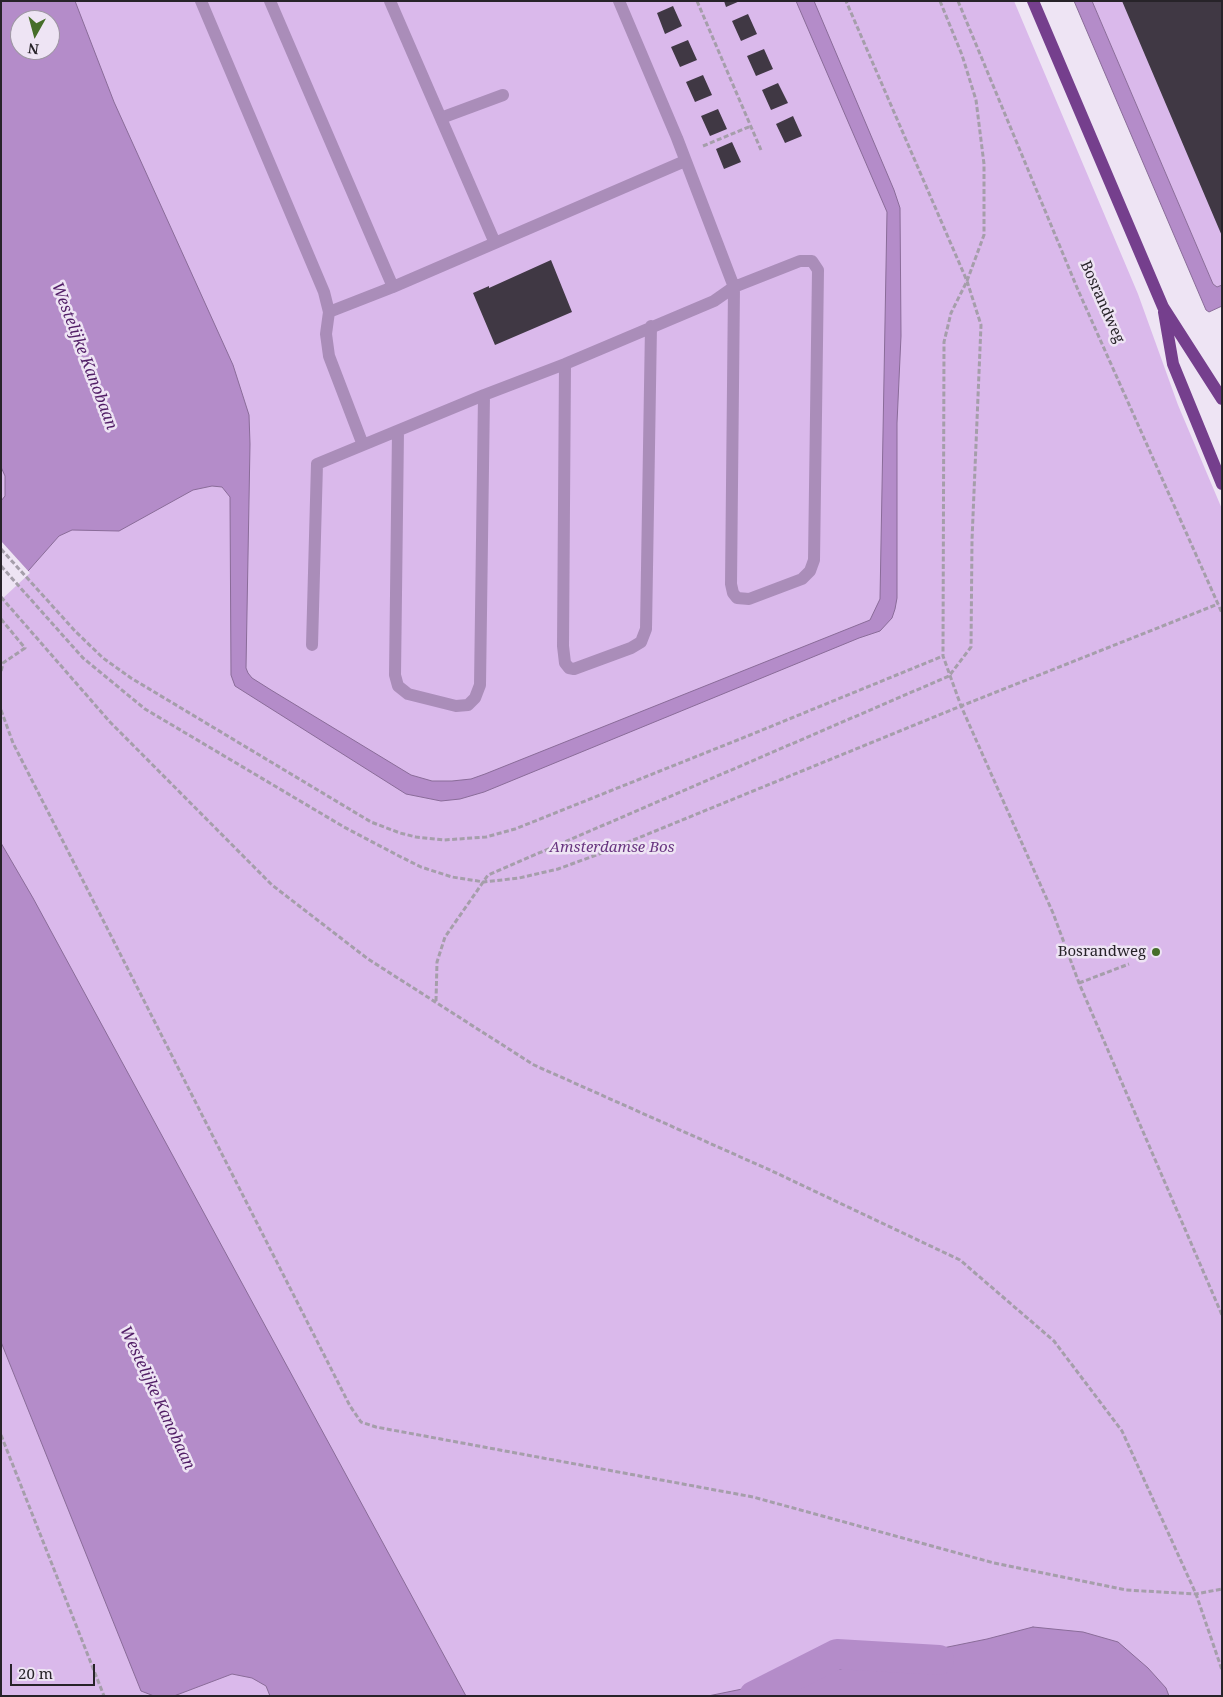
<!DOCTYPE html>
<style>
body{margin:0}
#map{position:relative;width:1223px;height:1697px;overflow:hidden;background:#eee4f4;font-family:"Noto Serif",serif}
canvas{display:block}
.frame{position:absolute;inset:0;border:2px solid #272329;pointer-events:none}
.north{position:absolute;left:10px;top:10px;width:50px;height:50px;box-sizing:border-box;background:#eee4f4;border:1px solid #9e97a3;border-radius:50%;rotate:187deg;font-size:14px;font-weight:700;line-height:20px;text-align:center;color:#272329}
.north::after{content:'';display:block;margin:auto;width:18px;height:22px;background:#466e29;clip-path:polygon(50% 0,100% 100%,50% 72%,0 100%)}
.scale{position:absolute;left:10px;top:1664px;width:85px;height:22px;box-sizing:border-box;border:2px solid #272329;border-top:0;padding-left:6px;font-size:15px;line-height:18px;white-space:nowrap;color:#272329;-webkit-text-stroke:4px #eee4f4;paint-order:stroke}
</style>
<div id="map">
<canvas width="1223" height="1697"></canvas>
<div class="frame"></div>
<div class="north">N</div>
<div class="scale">20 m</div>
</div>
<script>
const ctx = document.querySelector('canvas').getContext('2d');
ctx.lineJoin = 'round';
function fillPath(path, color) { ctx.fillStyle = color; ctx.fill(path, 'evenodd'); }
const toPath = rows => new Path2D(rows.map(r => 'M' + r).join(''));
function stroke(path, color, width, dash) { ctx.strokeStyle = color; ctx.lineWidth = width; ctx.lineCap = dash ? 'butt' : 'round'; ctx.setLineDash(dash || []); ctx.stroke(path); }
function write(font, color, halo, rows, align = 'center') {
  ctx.font = font + ' "Noto Serif",serif'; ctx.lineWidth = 5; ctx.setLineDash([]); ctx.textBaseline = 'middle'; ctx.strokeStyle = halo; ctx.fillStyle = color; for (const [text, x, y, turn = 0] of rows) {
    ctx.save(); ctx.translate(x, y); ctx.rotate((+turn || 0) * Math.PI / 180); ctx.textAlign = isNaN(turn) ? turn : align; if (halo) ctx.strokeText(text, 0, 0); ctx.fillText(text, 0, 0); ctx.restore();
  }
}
fillPath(toPath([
 [1,1,1014,1,1138,294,1178,405,1222,509,1222,1696,1,1696],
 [20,20,50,20,50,50,20,50],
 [1092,1,1222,1,1222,285,1217,287,1213,284]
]), '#dab9eb');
const water = toPath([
 [1,1,75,1,114,102,233,365,249,415,250,444,246,668,248,673,252,678,271,690,411,775,432,781,452,781,471,779,485,774,870,620,880,599,887,212,796,1,814,1,894,190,900,208,901,336,897,423,897,598,895,609,892,618,880,631,859,638,484,792,460,799,441,801,406,794,235,686,231,675,230,497,222,487,212,486,193,490,119,531,72,530,59,536,29,570,1,598,1,501,5,496,5,476,1,467,1,1],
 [20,20,50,20,50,50,20,50,20,20],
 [1074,1,1092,1,1213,284,1217,287,1222,285,1222,306,1209,312,1206,310,1074,1],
 [1,843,33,898,466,1696,270,1696,266,1686,252,1678,232,1674,174,1696,154,1696,141,1691,1,1342,1,843],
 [1033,1627,1083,1632,1118,1642,1148,1668,1166,1688,1169,1696,708,1696,987,1639,1033,1627]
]);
fillPath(water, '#b48cc9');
stroke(water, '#8a6c99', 1);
fillPath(toPath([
 [1,541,30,573,1,600]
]), '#eee4f4');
stroke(toPath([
 [754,1696,837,1654,939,1660]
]), '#b48cc9', 30);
fillPath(toPath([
 [724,1,740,1,726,7],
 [1122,1,1222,1,1222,236],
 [673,6,682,26,665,34,657,13],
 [748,14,757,34,741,41,732,21],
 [688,40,697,60,680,67,671,47],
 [764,49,773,69,756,76,747,56],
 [703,75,712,95,695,102,686,82],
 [778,83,788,103,771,110,762,90],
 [718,109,727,129,710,136,701,116],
 [793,116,802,136,785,143,776,124],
 [732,142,741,162,724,169,716,149],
 [551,260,572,312,495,345,473,293,489,286,489,288]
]), '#403844');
stroke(toPath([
 [697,1,761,150],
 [940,1,962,55,976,100,984,164,984,235,967,281,951,313,944,342,943,656,961,706,1053,913,1079,983,1222,1315],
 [958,1,1078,290,1222,613],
 [703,146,751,126],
 [1,549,75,631,103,658,131,678,371,822,400,833,416,837,444,840,486,837,515,829,750,735,943,656],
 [1,566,83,658,145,709,344,827,399,856,421,867,452,877,484,882,519,878,558,869,599,854,961,706,1218,604],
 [1,597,110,722,272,885,368,959,534,1065,772,1171,960,1260,1054,1341,1122,1431,1196,1594,1222,1670],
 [1,619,25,648,3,663,1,672],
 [1,710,13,743,350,1406,361,1422,376,1427,753,1497,994,1563,1126,1590,1196,1594,1222,1589],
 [1079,983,1129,964],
 [436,1001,437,962,445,937,488,875,949,676,971,647,972,540,981,325,967,281,846,1],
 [1,1435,104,1696]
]), '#a59eaa', 3, [5, 2.5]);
stroke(toPath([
 [201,1,324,292,329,312,326,334,329,356,363,445],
 [270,1,393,287],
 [390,1,495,243],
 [441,118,503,95],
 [329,312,393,287,685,161],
 [565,364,563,646,565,663,569,668,574,669,631,648,641,642,646,629,651,326],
 [398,431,395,675,398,686,408,694,456,706,468,705,475,698,480,685,484,395],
 [312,645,317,464,484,395,565,364,714,301,734,287,800,261,812,261,818,270,814,560,810,571,802,579,749,599,737,598,733,593,731,584,734,287,677,138,619,1]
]), '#aa8db9', 12);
stroke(toPath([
 [1033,1,1163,307,1222,399],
 [1164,312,1173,364,1222,484]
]), '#753f8d', 12);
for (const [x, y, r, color] of [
 [1156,952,5,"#466e29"]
]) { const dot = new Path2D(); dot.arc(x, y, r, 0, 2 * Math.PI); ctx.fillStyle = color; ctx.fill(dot); stroke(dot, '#eee4f4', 2); }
write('15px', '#272329', '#eee4f4', [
 ["Bosrandweg",1102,302,66]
]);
write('italic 15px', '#693680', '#eee4f4', [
 ["Amsterdamse Bos",612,848]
]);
write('15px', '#272329', '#eee4f4', [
 ["Bosrandweg",1146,952]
], 'right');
write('italic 16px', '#511d66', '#eee4f4', [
 ["Westelijke Kanobaan",84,356,69],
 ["Westelijke Kanobaan",157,1398,65]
]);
</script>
